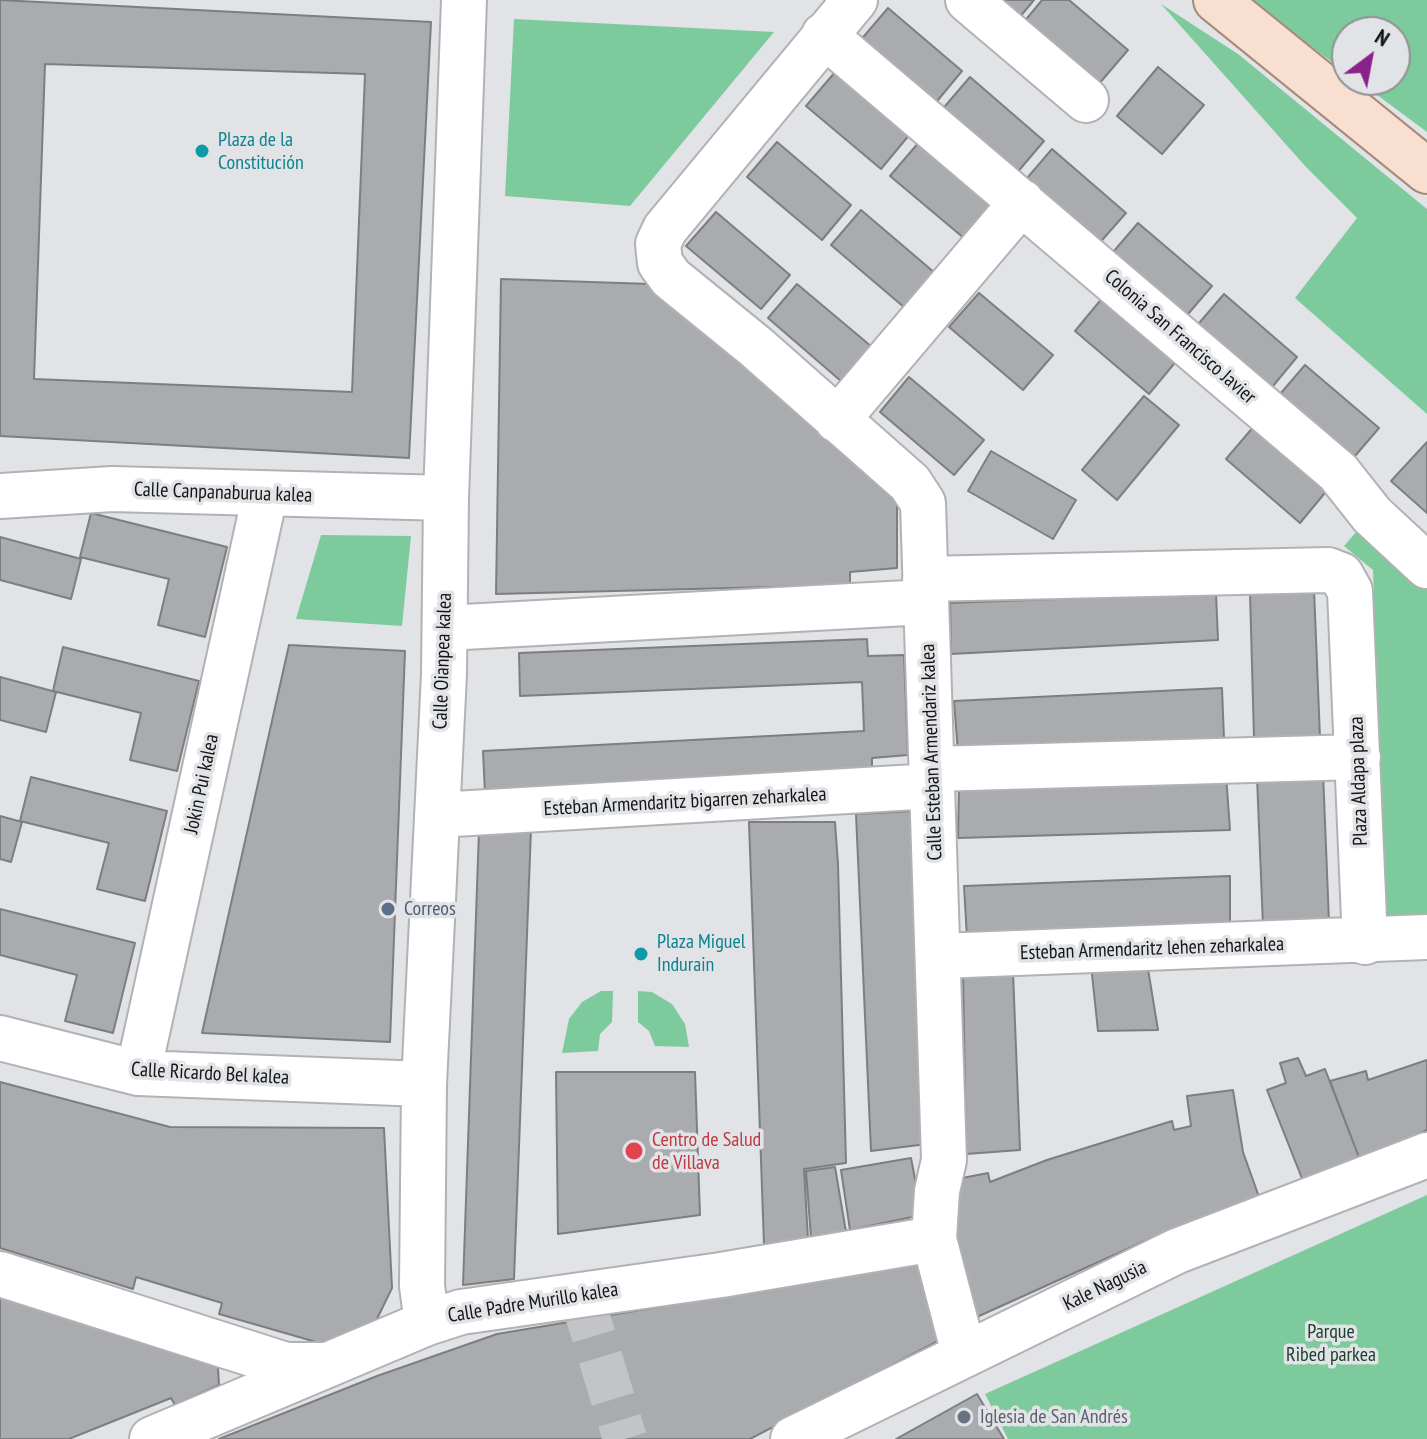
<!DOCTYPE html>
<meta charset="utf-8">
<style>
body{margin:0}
#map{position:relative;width:1427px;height:1439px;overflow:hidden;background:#e1e3e6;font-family:"PT Sans Narrow",sans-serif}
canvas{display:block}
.north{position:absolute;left:1331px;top:16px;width:80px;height:80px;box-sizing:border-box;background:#e1e3e6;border:2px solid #8f9193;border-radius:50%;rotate:32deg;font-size:22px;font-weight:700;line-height:32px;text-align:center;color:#141516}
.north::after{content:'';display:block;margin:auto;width:28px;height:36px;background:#89238b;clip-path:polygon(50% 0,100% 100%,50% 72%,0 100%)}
</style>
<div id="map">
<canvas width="1427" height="1439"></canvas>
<div class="north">N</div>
</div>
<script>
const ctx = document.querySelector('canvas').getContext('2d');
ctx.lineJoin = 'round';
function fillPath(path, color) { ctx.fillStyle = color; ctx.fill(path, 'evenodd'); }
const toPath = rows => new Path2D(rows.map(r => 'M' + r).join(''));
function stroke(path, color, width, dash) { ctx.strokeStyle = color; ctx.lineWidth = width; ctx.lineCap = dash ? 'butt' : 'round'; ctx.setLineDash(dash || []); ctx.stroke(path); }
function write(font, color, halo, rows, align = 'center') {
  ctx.font = font + ' "PT Sans Narrow",sans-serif'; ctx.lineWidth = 7; ctx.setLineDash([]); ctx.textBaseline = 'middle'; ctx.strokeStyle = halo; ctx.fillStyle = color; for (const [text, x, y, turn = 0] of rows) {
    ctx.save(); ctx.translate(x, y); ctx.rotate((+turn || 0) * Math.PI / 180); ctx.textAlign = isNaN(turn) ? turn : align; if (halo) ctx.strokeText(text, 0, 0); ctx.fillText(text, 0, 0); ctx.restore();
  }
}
fillPath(toPath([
 [1248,0,1427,0,1427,132,1357,80,1395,80,1395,32,1347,32,1347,73],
 [1161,4,1238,54,1427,209,1427,414,1295,298,1357,218,1306,167],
 [514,19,774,32,630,206,505,196],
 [1365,522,1427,578,1427,919,1384,918,1373,570,1344,546],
 [321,535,411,536,402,626,296,619],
 [601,991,613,991,612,1022,600,1034,598,1051,562,1053,569,1019,582,1002],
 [638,991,652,992,672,1004,685,1024,689,1047,655,1046,649,1031,638,1022],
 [1427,1195,1427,1439,1008,1439,985,1394]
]), '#7dca9d');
const building = toPath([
 [0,0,431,22,409,458,0,436,0,0],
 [45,64,365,74,352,392,34,379,45,64],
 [997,0,1034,0,1019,18,997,0],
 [1042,0,1069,0,1128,50,1098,85,1024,22,1042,0],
 [888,8,962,71,933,106,859,42,888,8],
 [1158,67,1204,105,1162,154,1117,116,1158,67],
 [836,71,910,134,881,169,806,106,836,71],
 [970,77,1044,141,1015,175,940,112,970,77],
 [920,141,994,204,965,239,890,176,920,141],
 [777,142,851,205,822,240,747,177,777,142],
 [1052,149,1126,213,1096,247,1022,184,1052,149],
 [861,210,935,273,905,308,831,245,861,210],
 [716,212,790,275,761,309,686,246,716,212],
 [1138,223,1212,286,1182,321,1108,258,1138,223],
 [501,279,650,284,897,498,897,568,850,572,850,585,496,594,501,279],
 [797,284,872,347,842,382,768,318,797,284],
 [979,293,1053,355,1023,390,949,327,979,293],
 [1224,294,1297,357,1268,392,1194,329,1224,294],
 [1104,296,1178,359,1149,394,1075,331,1104,296],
 [1305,365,1379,428,1349,463,1275,400,1305,365],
 [909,377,984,440,954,475,880,412,909,377],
 [1144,396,1179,425,1117,500,1082,470,1144,396],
 [1255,425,1329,488,1300,523,1226,459,1255,425],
 [1427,442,1427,513,1391,481,1427,442],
 [991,451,1076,500,1053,539,968,491,991,451],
 [91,513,227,547,205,637,158,625,169,579,80,557,91,513],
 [0,537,81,559,71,599,0,580,0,537],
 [1314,589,1320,738,1254,739,1250,592,1314,589],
 [1216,593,1218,640,951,654,950,603,1216,593],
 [867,639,868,656,904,655,908,755,872,758,872,776,485,794,483,751,864,731,862,682,520,696,519,653,867,639],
 [289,645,405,651,390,1042,202,1033,289,645],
 [63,647,199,681,177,771,130,760,141,713,53,691,63,647],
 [0,677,56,692,46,732,0,720,0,677],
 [1222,688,1224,739,958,753,954,701,1222,688],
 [1323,772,1329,922,1263,926,1257,777,1323,772],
 [1226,775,1230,830,958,838,959,786,1226,775],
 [31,777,167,811,145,901,97,889,109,843,20,821,31,777],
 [913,811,927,1144,871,1151,856,814,913,811],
 [0,816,22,822,11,862,0,859,0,816],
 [749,822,835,822,838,864,846,1163,804,1169,808,1239,764,1245,749,822],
 [531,829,514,1279,463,1285,479,830,531,829],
 [1230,876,1230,930,967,938,964,886,1230,876],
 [0,909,135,943,113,1033,65,1021,77,975,0,955,0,909],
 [1147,963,1158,1030,1098,1031,1091,965,1147,963],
 [1013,972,1020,1150,966,1154,963,973,1013,972],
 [1298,1058,1306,1076,1325,1069,1360,1160,1303,1181,1267,1090,1286,1083,1280,1063,1298,1058],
 [1427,1060,1427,1130,1360,1160,1330,1081,1366,1071,1368,1080,1427,1060],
 [556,1072,695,1072,700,1215,558,1234,556,1072],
 [0,1082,170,1127,384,1128,392,1288,375,1323,323,1344,219,1314,222,1303,136,1277,133,1289,0,1248,0,1082],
 [1233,1090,1243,1152,1259,1197,1145,1241,968,1321,947,1181,988,1173,990,1182,1047,1160,1172,1121,1174,1130,1191,1126,1187,1096,1233,1090],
 [911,1158,922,1215,850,1230,841,1170,911,1158],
 [835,1167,846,1232,811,1238,806,1171,835,1167],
 [922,1263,942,1339,750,1439,219,1439,377,1376,497,1334,922,1263],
 [0,1291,217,1351,219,1385,175,1405,171,1398,69,1439,0,1439,0,1291],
 [977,1394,1004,1439,896,1439,977,1394]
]);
fillPath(building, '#a9abae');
stroke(building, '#7c7e80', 2);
stroke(toPath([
 [581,1294,625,1439]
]), '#c2c4c7', 44, [44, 22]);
const minor = toPath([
 [855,0,665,229,658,244,660,263,671,278,756,347,910,483,923,503,944,1160,937,1191,934,1239,964,1354],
 [968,0,1086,100],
 [824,35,1338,472,1372,515,1427,566],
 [837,420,1022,202],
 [0,496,112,489,446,498],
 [925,579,1328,570,1341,575,1350,591,1365,942],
 [445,628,926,602],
 [933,769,1358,757],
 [437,815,933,786],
 [940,956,1427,937],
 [0,1038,138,1073,424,1084],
 [138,1073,265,495],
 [0,1274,286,1365,326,1365],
 [427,1323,422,1286,424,1084,444,674,446,498,464,0],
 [152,1439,427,1323,461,1312,721,1275,934,1239],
 [793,1439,1177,1251,1427,1155]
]);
const major = toPath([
 [1216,0,1427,171]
]);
stroke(minor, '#b0b2b4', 48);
stroke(major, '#a68b79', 48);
stroke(minor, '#fff', 44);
stroke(major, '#f8dfcf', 44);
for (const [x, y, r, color] of [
 [202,151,8,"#0f9aa8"],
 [388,909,8,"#5c6f8a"],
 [641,954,8,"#0f9aa8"],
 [634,1151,10,"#e0444e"],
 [964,1417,8,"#6b7280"]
]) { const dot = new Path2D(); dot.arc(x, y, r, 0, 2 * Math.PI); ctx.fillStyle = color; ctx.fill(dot); stroke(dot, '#e1e3e6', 3); }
write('20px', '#0d838f', '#e1e3e6', [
 ["Plaza de la",218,140],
 ["Constitución",218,163],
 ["Plaza Miguel",657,942],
 ["Indurain",657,965]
], 'left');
write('20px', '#141516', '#e1e3e6', [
 ["Colonia San Francisco Javier",1180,337,41],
 ["Calle Canpanaburua kalea",223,493,2],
 ["Calle Oianpea kalea",443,661,-88],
 ["Calle Esteban Armendariz kalea",932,752,-92],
 ["Plaza Aldapa plaza",1359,781,-92],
 ["Jokin Pui kalea",202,784,-78],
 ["Esteban Armendaritz bigarren zeharkalea",685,802,-3],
 ["Esteban Armendaritz lehen zeharkalea",1152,949,-2],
 ["Calle Ricardo Bel kalea",210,1074,3],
 ["Kale Nagusia",1105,1286,-26],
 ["Calle Padre Murillo kalea",533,1303,-9]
]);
write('20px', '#4e5e75', '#e1e3e6', [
 ["Correos",404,909]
], 'left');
write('20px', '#be3a42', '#e1e3e6', [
 ["Centro de Salud",652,1140],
 ["de Villava",652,1163]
], 'left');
write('20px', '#1c422d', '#e1e3e6', [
 ["Parque",1331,1332],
 ["Ribed parkea",1331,1355]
]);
write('20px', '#5b616d', '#e1e3e6', [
 ["Iglesia de San Andrés",980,1417]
], 'left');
</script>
